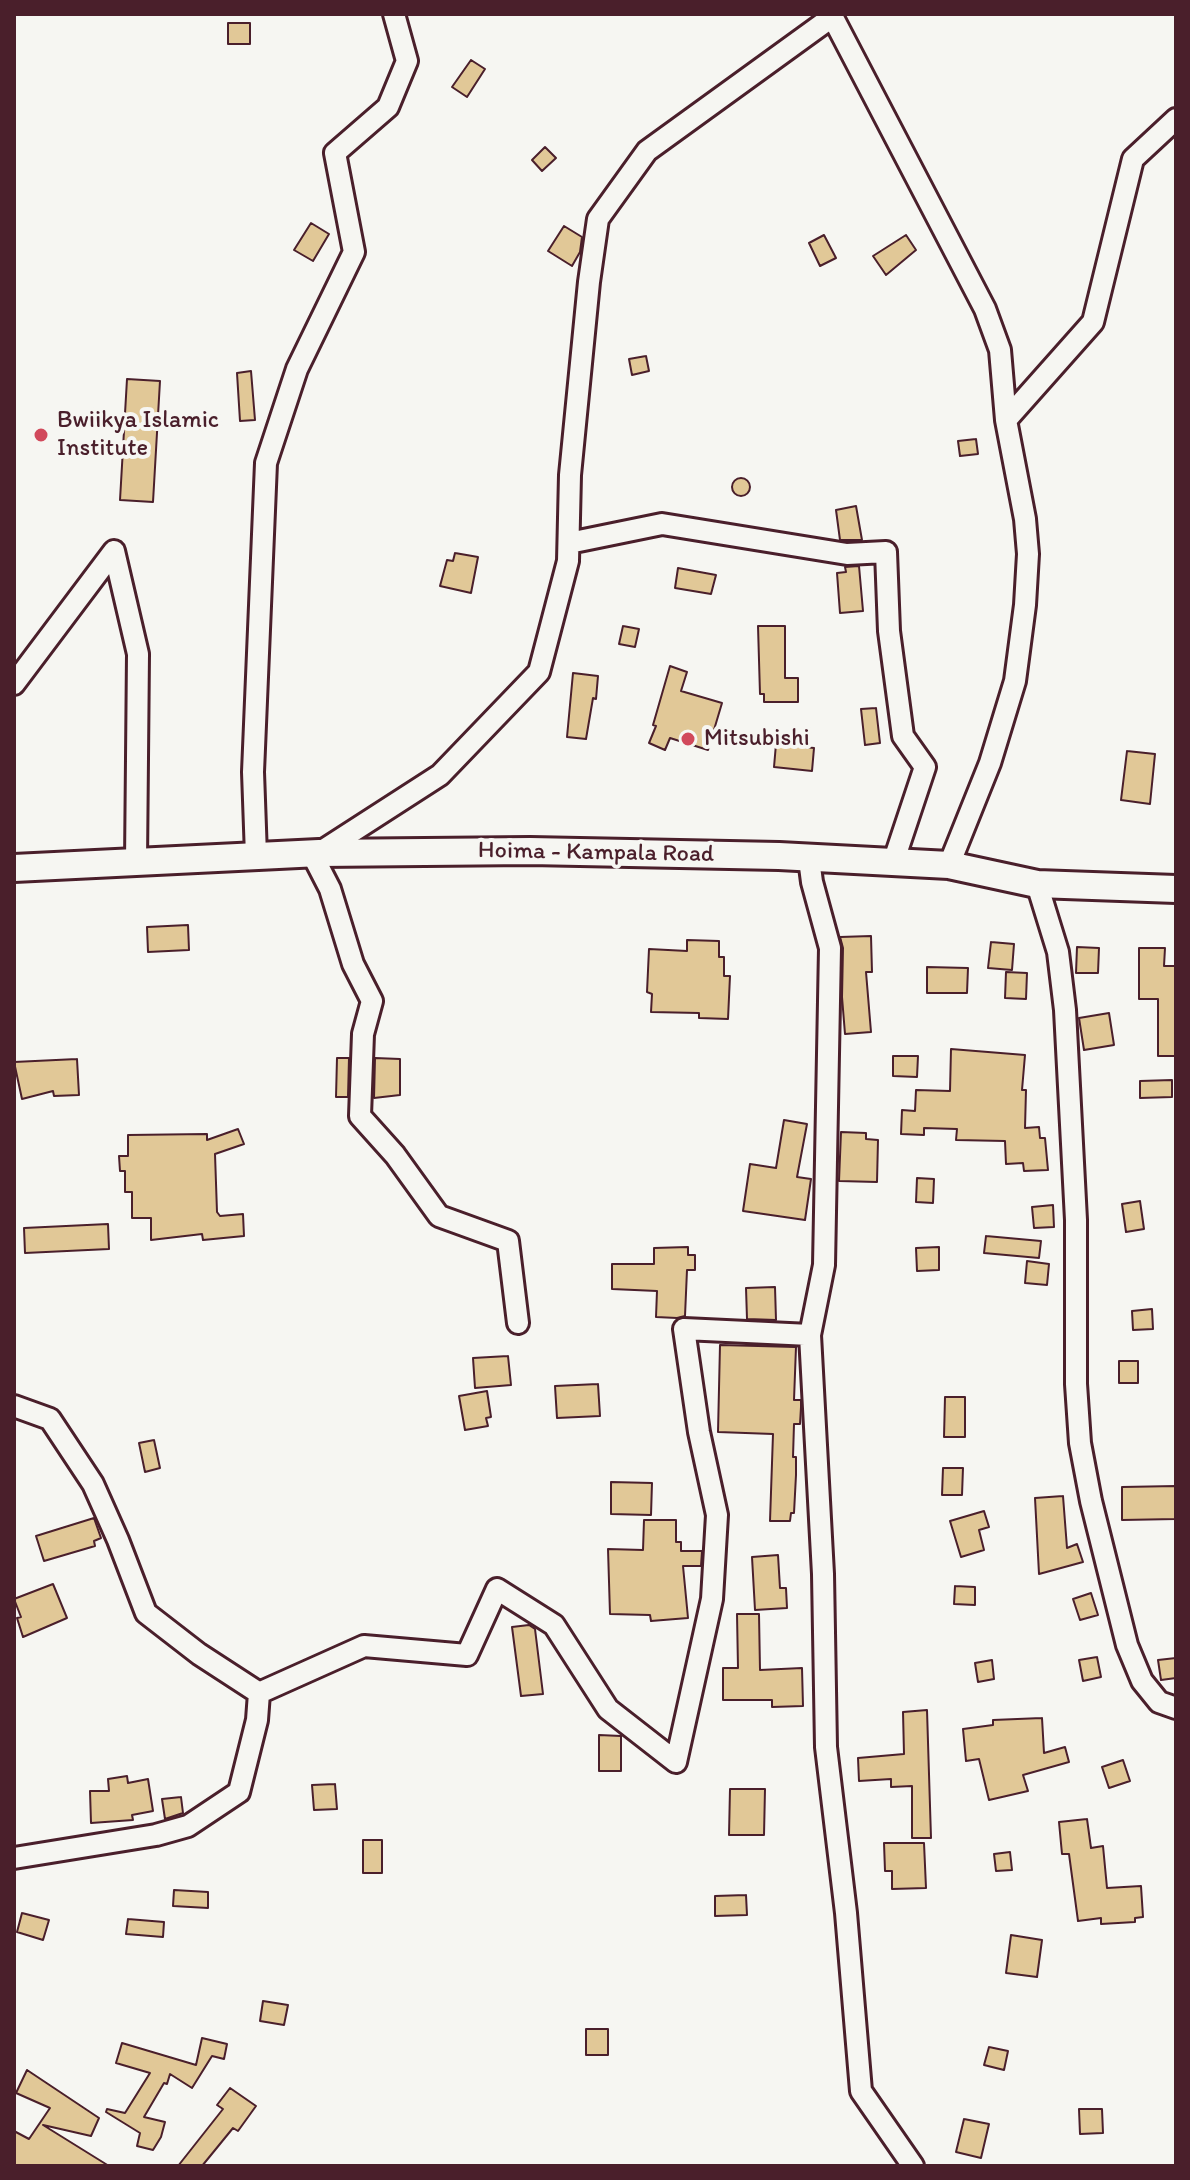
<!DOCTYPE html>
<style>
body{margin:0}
#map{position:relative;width:1190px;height:2180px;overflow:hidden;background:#f6f6f2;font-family:Itim,sans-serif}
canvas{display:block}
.frame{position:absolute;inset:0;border:16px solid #4a1f2b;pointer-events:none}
</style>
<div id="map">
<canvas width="1190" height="2180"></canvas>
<div class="frame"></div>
</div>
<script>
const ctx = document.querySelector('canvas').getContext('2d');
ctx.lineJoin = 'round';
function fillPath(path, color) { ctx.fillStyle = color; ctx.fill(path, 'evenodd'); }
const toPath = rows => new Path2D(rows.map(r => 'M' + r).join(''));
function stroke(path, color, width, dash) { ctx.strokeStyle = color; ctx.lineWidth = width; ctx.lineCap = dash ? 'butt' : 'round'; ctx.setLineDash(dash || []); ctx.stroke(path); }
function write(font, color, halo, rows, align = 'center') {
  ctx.font = font + ' Itim,sans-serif'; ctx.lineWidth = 8; ctx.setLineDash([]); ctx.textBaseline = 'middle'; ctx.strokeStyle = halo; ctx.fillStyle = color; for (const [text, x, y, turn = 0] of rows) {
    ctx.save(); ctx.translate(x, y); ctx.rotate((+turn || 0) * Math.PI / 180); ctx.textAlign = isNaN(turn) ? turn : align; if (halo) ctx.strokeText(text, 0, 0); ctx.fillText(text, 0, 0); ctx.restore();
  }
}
const building = toPath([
 [228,23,250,23,250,44,228,44,228,23],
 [471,60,485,69,467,97,452,87,471,60],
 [545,147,556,158,542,171,532,160,545,147],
 [311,223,329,234,313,261,294,250,311,223],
 [564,226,582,237,580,252,572,266,548,251,564,226],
 [824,235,836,258,820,266,809,243,824,235],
 [906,235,916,250,886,275,873,256,906,235],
 [646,356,649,371,632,375,629,359,646,356],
 [251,371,255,420,240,421,237,373,251,371],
 [127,379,160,381,153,502,120,500,127,379],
 [976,439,978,454,960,456,958,441,976,439],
 '732 487a9 9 0 1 1 18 0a9 9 0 1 1-18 0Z',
 [856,506,862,540,840,540,836,510,856,506],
 [455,553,478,557,471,593,440,586,447,560,453,561,455,553],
 [859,566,863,611,840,613,837,573,846,572,845,567,859,566],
 [678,568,716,575,711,594,675,588,678,568],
 [623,626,639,629,635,647,619,644,623,626],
 [758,626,785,626,785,678,798,678,798,702,764,702,764,694,760,694,758,626],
 [670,666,687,672,681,691,722,703,708,750,670,738,665,750,649,743,656,726,653,725,670,666],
 [573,673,598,676,596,699,593,698,586,739,567,737,573,673],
 [876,708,880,743,865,745,861,709,876,708],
 [776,744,814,748,812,771,774,767,776,744],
 [1127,751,1155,754,1150,804,1121,800,1127,751],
 [188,925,189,950,148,952,147,927,188,925],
 [871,936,872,972,866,972,871,1032,845,1034,842,997,843,948,840,937,871,936],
 [687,940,719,941,719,957,724,957,724,976,730,976,728,1019,699,1018,699,1013,651,1012,652,994,647,992,649,949,687,951,687,940],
 [991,942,1014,944,1012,970,988,968,991,942],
 [1077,947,1099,948,1098,973,1076,973,1077,947],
 [1139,948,1165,948,1164,966,1176,966,1176,1056,1158,1056,1158,999,1139,999,1139,948],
 [927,967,968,968,967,993,927,993,927,967],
 [1006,972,1027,973,1026,999,1005,998,1006,972],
 [1109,1013,1114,1045,1084,1050,1079,1018,1109,1013],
 [951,1049,1025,1055,1022,1090,1026,1090,1025,1128,1039,1127,1040,1138,1045,1138,1048,1170,1024,1171,1023,1163,1006,1164,1005,1141,956,1140,957,1129,924,1128,924,1135,901,1134,902,1110,915,1111,916,1090,950,1091,951,1049],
 [893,1056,918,1056,917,1077,893,1076,893,1056],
 [337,1058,349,1058,348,1097,336,1097,337,1058],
 [375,1058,400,1059,400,1095,374,1098,375,1058],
 [77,1059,79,1095,54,1096,53,1091,22,1099,14,1062,77,1059],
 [1172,1080,1172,1097,1140,1098,1140,1081,1172,1080],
 [784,1120,807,1124,797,1177,811,1179,805,1220,743,1211,750,1164,776,1168,784,1120],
 [238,1129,244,1144,215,1154,217,1212,220,1216,243,1214,244,1236,203,1240,202,1234,151,1240,151,1218,132,1218,132,1192,125,1192,125,1171,120,1171,119,1156,128,1156,128,1135,207,1134,207,1140,238,1129],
 [841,1132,866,1133,866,1139,878,1140,877,1182,839,1181,841,1132],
 [917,1178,934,1179,933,1203,916,1202,917,1178],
 [1140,1201,1144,1229,1126,1232,1122,1204,1140,1201],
 [1053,1205,1054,1227,1034,1228,1032,1207,1053,1205],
 [108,1224,109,1249,25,1253,24,1228,108,1224],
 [986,1236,1041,1241,1039,1258,984,1253,986,1236],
 [688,1247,688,1255,695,1255,695,1270,687,1270,685,1316,677,1318,656,1317,657,1291,612,1289,612,1264,654,1264,654,1248,688,1247],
 [939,1247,939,1270,917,1271,916,1248,939,1247],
 [1027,1261,1049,1264,1047,1285,1025,1283,1027,1261],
 [775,1287,776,1320,747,1319,746,1288,775,1287],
 [1152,1309,1153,1329,1133,1330,1132,1311,1152,1309],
 [720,1345,796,1347,794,1400,801,1400,801,1407,800,1424,794,1424,793,1457,796,1457,796,1475,794,1513,791,1513,790,1521,770,1521,773,1434,718,1432,720,1345],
 [508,1356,511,1385,475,1388,473,1358,508,1356],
 [1119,1361,1138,1361,1138,1383,1119,1383,1119,1361],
 [598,1384,600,1416,557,1418,555,1386,598,1384],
 [487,1391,491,1417,486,1418,488,1426,465,1430,459,1396,487,1391],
 [945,1397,965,1397,965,1437,944,1437,945,1397],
 [154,1440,160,1468,145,1472,139,1443,154,1440],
 [943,1468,963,1468,962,1495,942,1495,943,1468],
 [611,1482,652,1483,651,1515,611,1514,611,1482],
 [1176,1486,1176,1519,1122,1520,1122,1487,1176,1486],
 [1063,1496,1067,1548,1077,1544,1083,1562,1039,1574,1035,1498,1063,1496],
 [984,1511,989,1527,979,1530,984,1550,961,1557,950,1521,984,1511],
 [94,1518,101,1538,94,1541,95,1546,44,1561,36,1536,94,1518],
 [644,1520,676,1520,676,1542,681,1542,681,1551,702,1551,701,1566,683,1566,688,1618,651,1621,650,1615,610,1614,608,1549,643,1550,644,1520],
 [778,1555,780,1588,786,1588,787,1608,755,1610,752,1557,778,1555],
 [53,1584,67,1618,23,1637,17,1618,21,1617,14,1599,53,1584],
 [955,1586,975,1587,975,1605,954,1604,955,1586],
 [1091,1593,1098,1615,1080,1620,1073,1599,1091,1593],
 [737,1614,759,1614,760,1670,802,1668,803,1706,772,1707,772,1700,723,1700,723,1668,738,1668,737,1614],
 [529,1625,535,1629,543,1694,521,1696,512,1627,529,1625],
 [1097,1657,1101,1677,1083,1681,1079,1660,1097,1657],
 [1176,1658,1176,1678,1161,1680,1158,1660,1176,1658],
 [992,1660,994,1679,978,1682,975,1663,992,1660],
 [927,1710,931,1838,912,1838,912,1786,891,1787,891,1779,859,1781,858,1758,904,1754,903,1712,927,1710],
 [1042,1718,1044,1753,1065,1747,1069,1762,1023,1775,1028,1791,989,1800,979,1759,966,1761,963,1729,993,1725,993,1720,1042,1718],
 [599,1735,621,1736,621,1771,599,1771,599,1735],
 [1123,1760,1130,1781,1109,1788,1102,1767,1123,1760],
 [127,1776,128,1783,148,1779,153,1811,132,1815,133,1820,91,1823,90,1791,109,1791,108,1779,127,1776],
 [335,1784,337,1809,314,1810,312,1785,335,1784],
 [730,1789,765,1789,764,1835,729,1835,730,1789],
 [181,1797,183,1813,165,1819,162,1799,181,1797],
 [1087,1819,1091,1848,1103,1846,1107,1888,1141,1886,1143,1917,1135,1918,1135,1922,1101,1924,1101,1918,1078,1921,1069,1854,1062,1854,1059,1822,1087,1819],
 [363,1840,382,1840,382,1873,363,1873,363,1840],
 [884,1843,924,1843,926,1888,892,1889,892,1871,885,1871,884,1843],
 [1010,1852,1012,1870,996,1871,994,1854,1010,1852],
 [174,1890,208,1892,208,1908,173,1906,174,1890],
 [746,1895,747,1915,715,1916,715,1896,746,1895],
 [22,1913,49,1920,43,1940,17,1932,22,1913],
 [128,1919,164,1922,163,1937,126,1934,128,1919],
 [1011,1935,1042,1940,1037,1977,1006,1973,1011,1935],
 [263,2001,288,2005,284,2025,260,2021,263,2001],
 [586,2029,608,2029,608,2055,586,2055,586,2029],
 [202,2038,227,2044,224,2059,212,2056,192,2088,170,2074,167,2084,164,2083,144,2117,165,2122,161,2137,153,2150,137,2146,140,2133,106,2112,107,2109,125,2113,150,2073,116,2063,122,2043,196,2065,202,2038],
 [989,2047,1008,2051,1004,2070,984,2065,989,2047],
 [27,2070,99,2118,91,2136,43,2125,109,2166,14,2166,14,2131,29,2139,50,2108,16,2093,27,2070],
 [230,2088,256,2106,238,2131,233,2128,202,2166,178,2166,223,2109,217,2105,230,2088],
 [1079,2109,1102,2109,1103,2133,1080,2134,1079,2109],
 [964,2119,989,2124,981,2158,956,2152,964,2119]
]);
fillPath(building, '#e1c897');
stroke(building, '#4a1f2b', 2);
const minor = toPath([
 [831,14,985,309,1000,350,1006,420,1025,519,1028,554,1025,605,1015,681,990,763,949,865],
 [1006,420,1093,322,1133,159,1176,119],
 [569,543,662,524,847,554,886,552,889,631,903,736,925,767,893,863],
 [14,684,114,551,138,654,136,862],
 [319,853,440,775,539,672,568,561,570,475,589,282,598,219,647,151,832,17],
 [312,854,330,889,353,964,372,1001,363,1034,360,1116,395,1155,439,1216,508,1241,518,1323],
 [256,856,253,772,266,463,297,369,354,252,335,153,388,107,407,61,394,14],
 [809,859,812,882,830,948,824,1265,810,1335,823,1574,826,1747,846,1913,861,2091,913,2166],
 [1037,884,1058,952,1065,1010,1076,1220,1076,1384,1080,1443,1091,1501,1127,1645,1142,1681,1159,1702,1176,1708],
 [14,1406,50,1419,93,1484,118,1540,146,1613,199,1654,259,1693],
 [14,1858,156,1835,188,1826,239,1792,257,1720,259,1693,364,1646,467,1655,497,1589,554,1625,608,1709,676,1762,712,1599,717,1515,699,1432,684,1329,810,1335]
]);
const major = toPath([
 [14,868,319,853,530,851,779,856,949,865,1037,884,1176,889]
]);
stroke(minor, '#4a1f2b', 26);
stroke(major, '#4a1f2b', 32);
stroke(minor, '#f6f6f2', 20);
stroke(major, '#f6f6f2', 26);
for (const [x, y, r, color] of [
 [41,435,8,"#d1495b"],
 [688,739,8,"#d1495b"]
]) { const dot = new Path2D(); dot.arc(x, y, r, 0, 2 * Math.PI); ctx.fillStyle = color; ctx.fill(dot); stroke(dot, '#f6f6f2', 3); }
write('24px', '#4a1f2b', '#f6f6f2', [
 ["Bwiikya Islamic",57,421],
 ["Institute",57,449],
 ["Mitsubishi",704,739]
], 'left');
write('24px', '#4a1f2b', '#f6f6f2', [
 ["Hoima - Kampala Road",596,853,1]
]);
</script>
